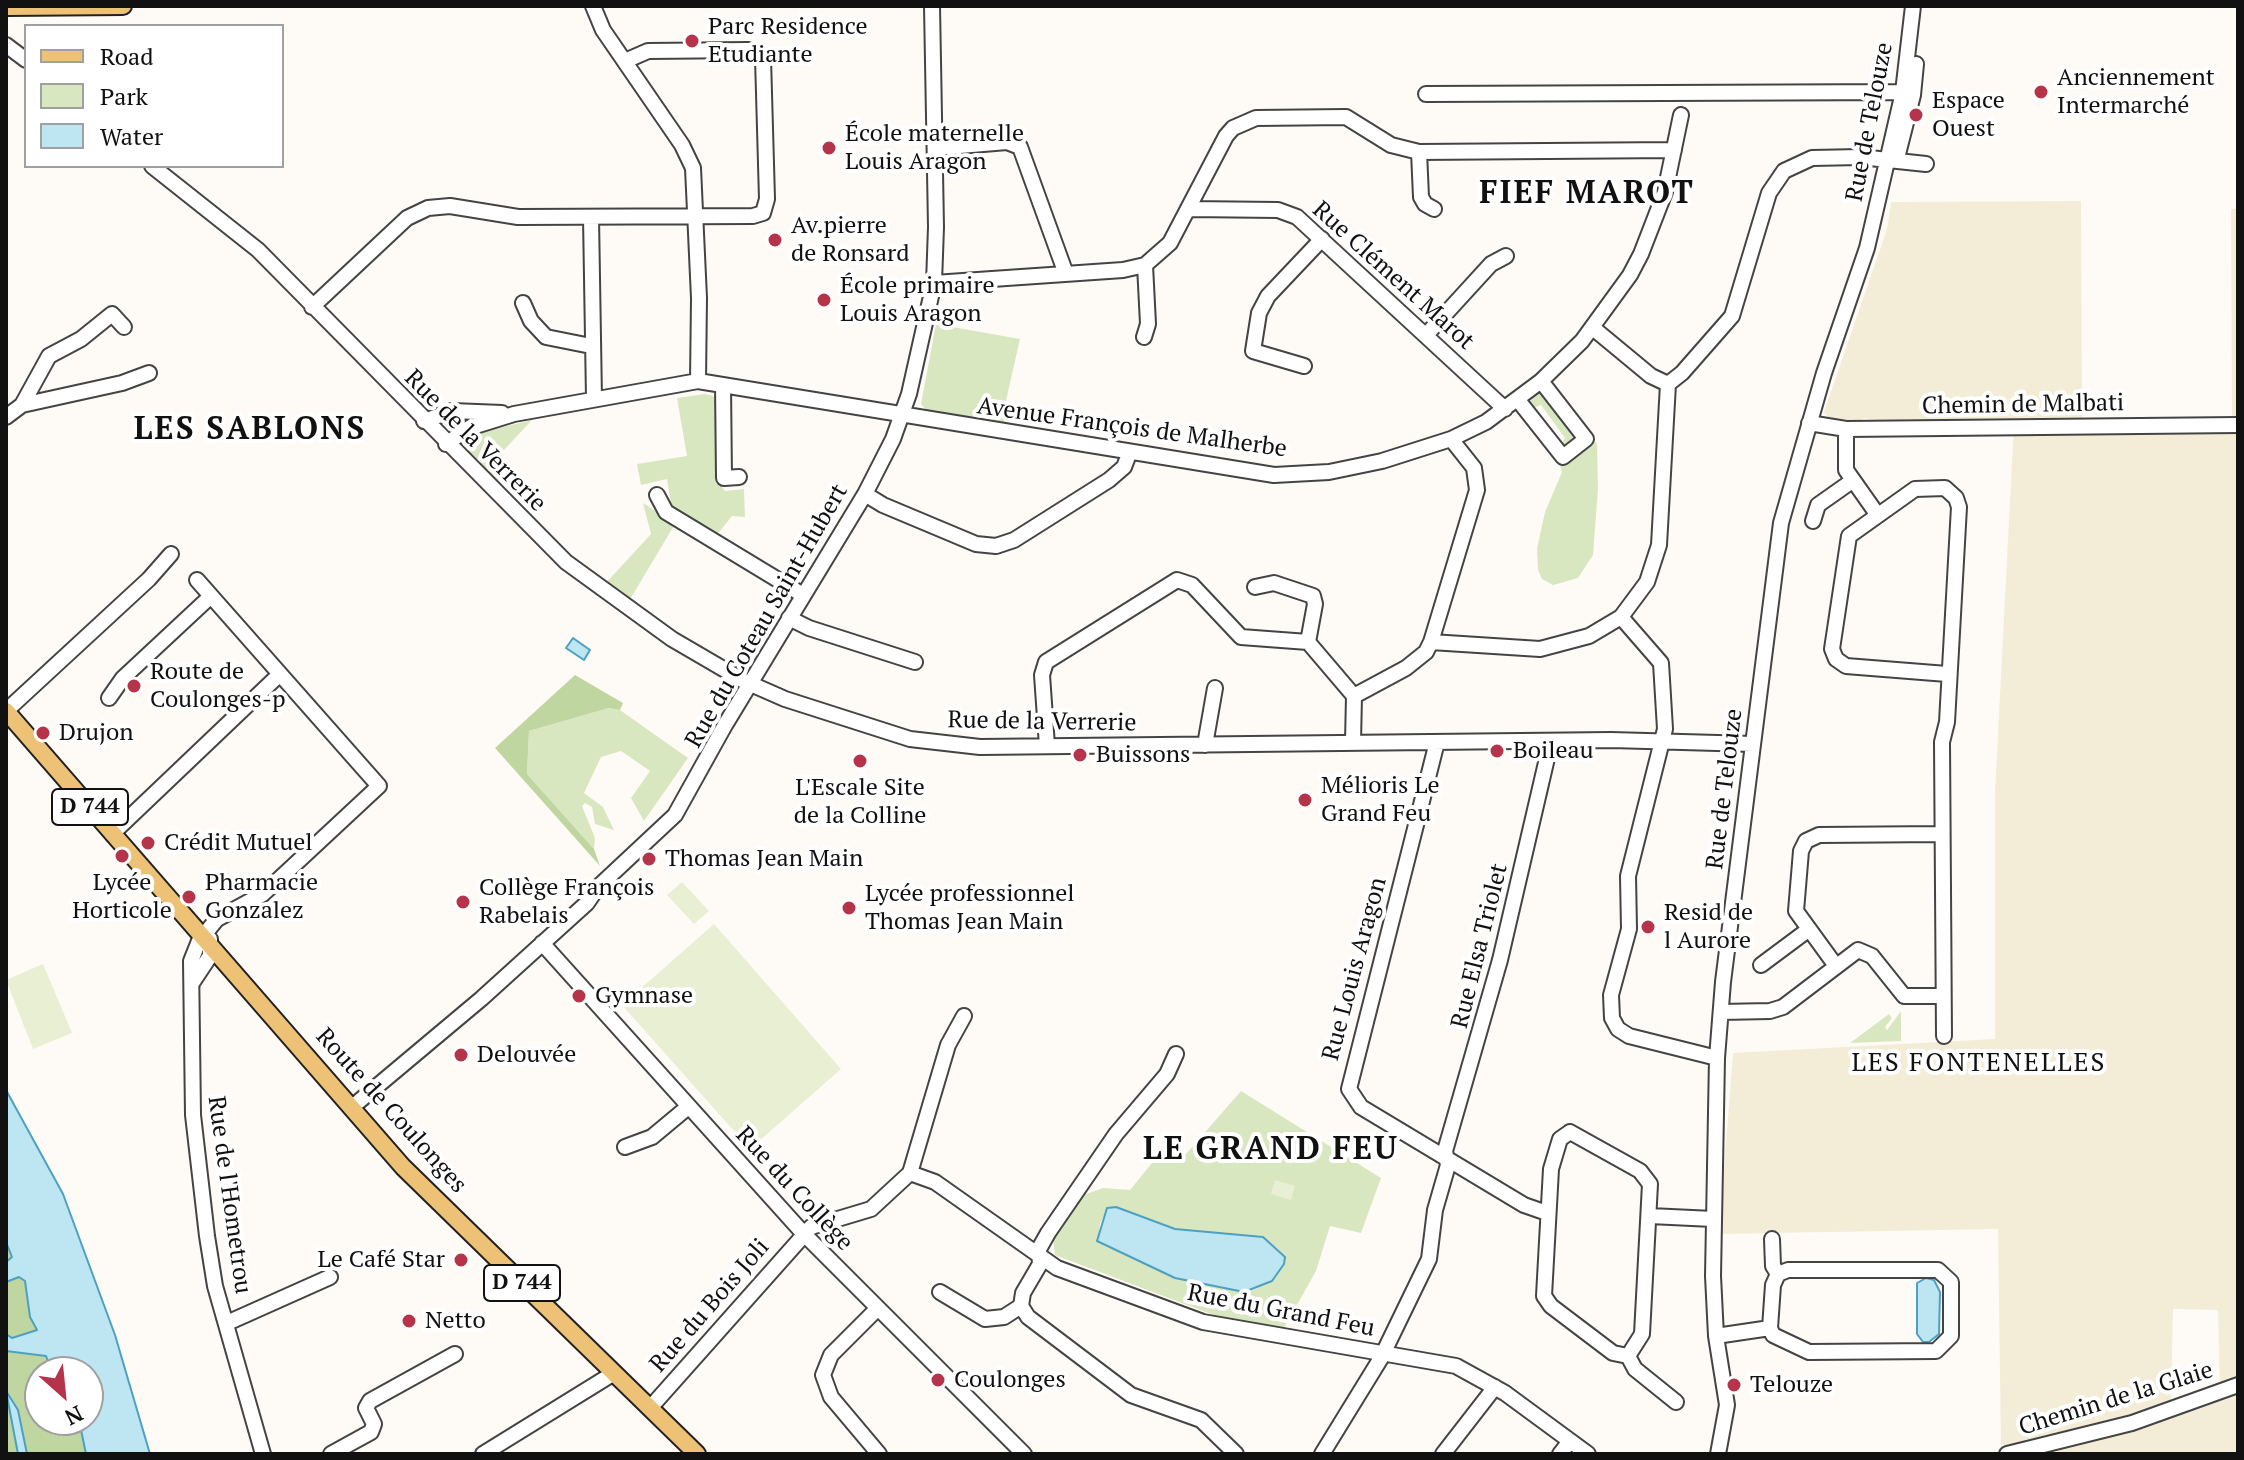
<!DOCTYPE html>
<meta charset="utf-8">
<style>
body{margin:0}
#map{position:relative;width:2244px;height:1460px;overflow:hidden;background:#fefbf6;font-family:"PT Serif",serif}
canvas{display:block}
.frame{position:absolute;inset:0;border:8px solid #111;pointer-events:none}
.legend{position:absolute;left:24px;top:24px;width:260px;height:144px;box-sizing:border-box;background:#fff;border:2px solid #a0a0a0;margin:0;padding:10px 14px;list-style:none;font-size:24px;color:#111}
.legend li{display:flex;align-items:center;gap:16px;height:40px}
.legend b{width:40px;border:2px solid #a0a0a0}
.north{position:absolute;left:24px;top:1356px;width:80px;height:80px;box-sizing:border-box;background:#fff;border:2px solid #a0a0a0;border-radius:50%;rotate:153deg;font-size:22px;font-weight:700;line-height:32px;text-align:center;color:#111}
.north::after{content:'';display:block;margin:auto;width:28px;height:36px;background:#b6344a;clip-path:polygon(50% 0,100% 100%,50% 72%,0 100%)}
</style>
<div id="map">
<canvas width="2244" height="1460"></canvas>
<div class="frame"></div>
<ul class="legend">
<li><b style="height:10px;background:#edc277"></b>Road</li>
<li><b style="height:22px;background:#d9e7c1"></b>Park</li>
<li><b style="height:22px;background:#bee5f2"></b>Water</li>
</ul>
<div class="north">N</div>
</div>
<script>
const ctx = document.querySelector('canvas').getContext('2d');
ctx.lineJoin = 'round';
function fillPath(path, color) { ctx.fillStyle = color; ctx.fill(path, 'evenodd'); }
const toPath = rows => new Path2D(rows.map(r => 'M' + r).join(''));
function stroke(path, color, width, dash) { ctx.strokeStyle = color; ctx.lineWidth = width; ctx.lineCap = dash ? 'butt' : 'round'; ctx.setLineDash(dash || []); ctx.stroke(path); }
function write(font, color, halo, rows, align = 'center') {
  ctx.font = font + ' "PT Serif",serif'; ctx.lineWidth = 8; ctx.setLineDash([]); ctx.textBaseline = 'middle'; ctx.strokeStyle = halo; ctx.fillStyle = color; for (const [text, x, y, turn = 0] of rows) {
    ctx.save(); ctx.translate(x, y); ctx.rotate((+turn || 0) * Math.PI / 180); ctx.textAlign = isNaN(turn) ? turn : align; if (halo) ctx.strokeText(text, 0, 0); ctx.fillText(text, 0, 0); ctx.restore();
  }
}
fillPath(toPath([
 [2081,201,2082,417,2086,430,2232,430,2231,209,2238,209,2238,1454,2037,1454,2133,1432,2220,1399,2218,1310,2173,1309,2171,1405,2087,1430,2021,1445,2001,1445,1998,1229,1719,1234,1733,1053,1995,1039,1995,792,2014,424,1895,423,1864,418,1855,423,1828,417,1824,412,1887,229,1891,202]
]), '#f3edd7');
fillPath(toPath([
 [936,324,1020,339,1003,414,1010,417,1008,425,926,410,921,404],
 [705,394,716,397,718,481,725,491,744,489,745,517,732,516,716,536,672,510,667,479,641,485,637,464,687,456,677,398],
 [1538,394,1545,394,1579,436,1565,451,1560,446,1565,438,1541,405,1533,408,1528,403],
 [532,420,491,464,502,476,496,482,469,459,466,449,474,434],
 [1592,437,1597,444,1598,489,1593,555,1578,578,1553,585,1542,579,1538,570,1537,549,1545,512,1562,472,1560,465],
 [643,503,675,524,629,601,605,584,651,534],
 [609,708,620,710,688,758,644,821,631,798,650,771,621,751,601,757,584,793,603,807,614,830,595,824,592,807,585,803,582,806,595,838,594,849,527,774,529,731],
 [1901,1011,1901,1041,1850,1043,1889,1014,1892,1018,1885,1027,1887,1030],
 [1241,1091,1381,1178,1361,1233,1330,1226,1316,1271,1283,1330,1240,1325,1055,1255,1053,1238,1083,1195,1103,1188,1130,1190,1156,1158,1186,1154],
 [1107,1208,1118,1208,1152,1224,1175,1229,1263,1237,1278,1249,1285,1262,1272,1281,1251,1291,1175,1278,1098,1242,1100,1224]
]), '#d9e7c1');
fillPath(toPath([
 [575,675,623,703,620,710,609,708,529,731,527,774,594,849,600,866,495,748],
 [6,1090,63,1194,115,1335,150,1454,6,1454],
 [40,1372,88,1372,88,1420,40,1420]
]), '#c0d6a1');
fillPath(toPath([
 [682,882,709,911,694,924,667,895],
 [714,924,841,1069,750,1149,622,1005],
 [43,964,72,1033,33,1049,6,980],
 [1275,1180,1295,1186,1291,1200,1271,1194]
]), '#e8efd2');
const water = toPath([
 [573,638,590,650,584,660,566,648,573,638],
 [6,1090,63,1194,115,1335,150,1454,86,1454,79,1420,88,1420,88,1372,52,1372,46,1356,6,1351,6,1334,12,1338,37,1330,30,1317,25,1281,19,1277,6,1282,6,1262,12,1257,6,1242,6,1090],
 [1116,1207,1175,1229,1263,1237,1285,1257,1284,1264,1272,1281,1244,1292,1175,1278,1097,1241,1107,1208,1116,1207],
 [1926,1278,1934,1280,1940,1292,1939,1334,1929,1342,1923,1342,1917,1334,1917,1283,1926,1278],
 [6,1391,18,1410,27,1454,18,1454,6,1391]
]);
fillPath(water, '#bee5f2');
stroke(water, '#4ca1c2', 2);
const minor = toPath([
 [593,6,603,30,682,145,693,168,699,298,698,381],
 [6,45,26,60],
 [1426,94,1903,92],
 [936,148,1007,142,1020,147,1066,274],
 [1419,152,1421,197,1425,204,1434,209],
 [1897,158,1913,95,1916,64],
 [152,166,258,250,566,562,672,639,744,681,785,699,910,739,980,747,1611,740,1753,744],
 [1189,209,1278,210,1297,217,1505,409],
 [591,217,594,399],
 [934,283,1123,270,1145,265,1170,243,1226,136,1233,128,1256,118,1346,117,1391,145,1419,152,1674,150],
 [523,303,531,321,546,337,591,346],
 [312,307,407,218,428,208,450,206,518,217,753,216,763,213,767,199,763,58,748,50,648,51,625,61],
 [1593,328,1651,376,1668,384],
 [1427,334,1491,264,1506,256],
 [1144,337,1148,324,1145,265],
 [1304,366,1253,351,1259,313,1268,296,1322,239],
 [1668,384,1682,373,1732,316,1769,193,1784,171,1812,158,1860,157,1926,164],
 [723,385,724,478,739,477],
 [1518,400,1563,457,1586,439,1541,381],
 [22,405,49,356,81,339,112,314,124,327],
 [6,417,22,405,122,383,149,373],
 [424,421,452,411,502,413],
 [1809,423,1846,429,2238,425],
 [1846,429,1846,470,1877,514],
 [446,444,469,428,514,414,698,381,1274,475,1329,472,1382,461,1451,439,1486,422,1541,381,1582,341,1630,275,1641,254,1665,192,1681,115],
 [865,494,883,505,976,544,996,546,1014,540,1109,480,1124,467,1129,454],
 [657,495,666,512,803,595],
 [1813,521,1818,505,1852,481],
 [197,580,379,786,263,894,217,919,199,941,191,961,193,1115,207,1236,215,1286,263,1454],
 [1255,587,1274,583,1313,596,1315,604,1308,642],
 [1621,617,1661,663,1665,729,1628,876,1629,929,1611,995,1612,1018,1618,1029,1629,1036,1717,1058],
 [789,618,809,628,915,662],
 [1431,642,1540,649,1589,636,1621,617,1647,582,1659,545,1668,384],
 [109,698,123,678,211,596],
 [6,711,149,579,171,554],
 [1353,742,1354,696,1406,668,1426,652,1431,642,1477,490,1474,468,1451,439],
 [1437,742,1349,1089,1361,1107,1524,1205,1547,1213],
 [1205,745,1215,688],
 [1047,746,1042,675,1046,662,1177,580,1192,585,1241,637,1308,642,1354,696],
 [112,834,280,674],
 [542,943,803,1233,1024,1454],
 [1761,965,1808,930],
 [1836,966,1796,911,1801,851,1806,841,1819,835,1941,834],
 [192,983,210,956,210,939],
 [1721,1012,1770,1011,1783,1007,1858,950,1872,956,1904,996,1943,996],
 [1944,1036,1942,742,1947,722,1959,507,1956,498,1945,488,1915,489,1849,536,1832,649,1836,659,1846,666,1947,674],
 [1176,1054,1167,1074,1116,1134,1048,1233,1039,1249,1040,1264,1023,1293,1021,1306,1028,1317,1131,1395,1201,1420,1236,1454],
 [351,1108,481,999,587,903,598,887,675,815,725,725,865,494,893,439,909,394,934,283,936,227,932,6],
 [1570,1132,1640,1171,1650,1184,1642,1334,1628,1356,1613,1353,1551,1306,1544,1296,1551,1169,1560,1139,1570,1132],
 [625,1147,652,1137,688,1107],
 [910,1173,948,1045,964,1016],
 [1650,1216,1713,1219],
 [1772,1239,1773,1266,1778,1274],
 [1788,1270,1938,1270,1951,1282,1951,1336,1936,1351,1809,1352,1773,1335,1770,1328,1773,1285,1778,1274,1788,1270],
 [940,1292,985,1319,1004,1317,1021,1306],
 [878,1308,831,1355,823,1375,831,1397,879,1454],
 [227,1323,330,1277],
 [1716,1336,1770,1328],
 [1628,1356,1635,1369,1676,1402],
 [650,1408,811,1227,871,1209,910,1173,935,1182,1057,1268,1203,1322,1456,1366,1505,1393,1588,1454],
 [331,1454,371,1432,374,1424,366,1408,370,1401,455,1354],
 [483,1454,614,1373],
 [1322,1454,1381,1358,1429,1259,1435,1210,1448,1165,1445,1151,1500,960,1551,741],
 [1443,1454,1495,1387],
 [1560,1454,1570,1441],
 [1718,1454,1727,1405,1716,1336,1713,1276,1717,1058,1723,982,1781,523,1824,373,1867,248,1903,92,1913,6],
 [2007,1454,2132,1423,2238,1385]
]);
const major = toPath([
 [6,7,123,6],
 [6,711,403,1167,697,1454]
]);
stroke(minor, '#444', 18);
stroke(major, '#222', 20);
stroke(minor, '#fff', 14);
stroke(major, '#edc277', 16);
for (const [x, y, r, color] of [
 [692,41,8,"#b6344a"],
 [2041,92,8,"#b6344a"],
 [1916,115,8,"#b6344a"],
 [829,148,8,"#b6344a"],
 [775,240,8,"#b6344a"],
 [824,300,8,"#b6344a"],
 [134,686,8,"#b6344a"],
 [43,733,8,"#b6344a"],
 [1497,751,8,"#b6344a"],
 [1080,755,8,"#b6344a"],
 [860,761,8,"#b6344a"],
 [1305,800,8,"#b6344a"],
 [148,843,8,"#b6344a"],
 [122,856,8,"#b6344a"],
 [649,859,8,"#b6344a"],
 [189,897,8,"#b6344a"],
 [463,902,8,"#b6344a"],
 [849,908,8,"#b6344a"],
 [1648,927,8,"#b6344a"],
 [579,996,8,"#b6344a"],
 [461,1055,8,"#b6344a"],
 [461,1260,8,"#b6344a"],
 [409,1321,8,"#b6344a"],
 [938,1380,8,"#b6344a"],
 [1734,1385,8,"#b6344a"]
]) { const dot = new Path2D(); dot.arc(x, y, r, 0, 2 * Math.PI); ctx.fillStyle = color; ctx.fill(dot); stroke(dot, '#fff', 3); }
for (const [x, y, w] of [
 [90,807,76],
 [522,1283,76]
]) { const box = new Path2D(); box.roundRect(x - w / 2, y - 18, w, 36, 6); ctx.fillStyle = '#fff'; ctx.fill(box); stroke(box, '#111', 2); }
write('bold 22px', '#111', null, [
 ["D 744",90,807],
 ["D 744",522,1283]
]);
write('24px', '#111', '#fff', [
 ["Parc Residence",708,27],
 ["Etudiante",708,55],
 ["Anciennement",2057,78],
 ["Intermarché",2057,106],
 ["Espace",1932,101],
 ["Ouest",1932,129],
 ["École maternelle",845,134],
 ["Louis Aragon",845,162],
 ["Av.pierre",791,226],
 ["de Ronsard",791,254],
 ["École primaire",840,286],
 ["Louis Aragon",840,314],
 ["Route de",150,672],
 ["Coulonges-p",150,700],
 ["Drujon",59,733],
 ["Boileau",1513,751],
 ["Buissons",1096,755],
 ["Mélioris Le",1321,786],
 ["Grand Feu",1321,814],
 ["L'Escale Site",860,788,"center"],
 ["de la Colline",860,816,"center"],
 ["Crédit Mutuel",164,843],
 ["Thomas Jean Main",665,859],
 ["Lycée",122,883,"center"],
 ["Horticole",122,911,"center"],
 ["Pharmacie",205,883],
 ["Gonzalez",205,911],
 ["Collège François",479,888],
 ["Rabelais",479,916],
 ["Lycée professionnel",865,894],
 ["Thomas Jean Main",865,922],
 ["Resid de",1664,913],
 ["l Aurore",1664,941],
 ["Gymnase",595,996],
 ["Delouvée",477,1055],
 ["Le Café Star",445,1260,"right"],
 ["Netto",425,1321],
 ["Coulonges",954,1380],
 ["Telouze",1750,1385]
], 'left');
write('24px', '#111', '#fff', [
 ["Rue de Telouze",1870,122,-79],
 ["Rue Clément Marot",1393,276,42],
 ["Chemin de Malbati",2023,405,-1],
 ["Avenue François de Malherbe",1132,428,8],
 ["Rue de la Verrerie",475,441,45],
 ["Rue du Coteau Saint-Hubert",767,616,-60],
 ["Rue de la Verrerie",1042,722,1],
 ["Rue de Telouze",1725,789,-83],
 ["Rue Elsa Triolet",1480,946,-76],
 ["Rue Louis Aragon",1355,969,-75],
 ["Route de Coulonges",391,1111,48],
 ["Rue du Collège",794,1189,47],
 ["Rue de l'Hometrou",229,1195,82],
 ["Rue du Bois Joli",710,1306,-49],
 ["Rue du Grand Feu",1281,1311,11],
 ["Chemin de la Glaie",2116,1399,-17]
]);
ctx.letterSpacing = '2px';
write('26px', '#111', '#fff', [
 ["LES FONTENELLES",1979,1064]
]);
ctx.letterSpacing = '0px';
ctx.letterSpacing = '2px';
write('bold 32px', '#111', '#fff', [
 ["FIEF MAROT",1587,194],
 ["LES SABLONS",250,430],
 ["LE GRAND FEU",1271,1150]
]);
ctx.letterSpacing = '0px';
</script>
